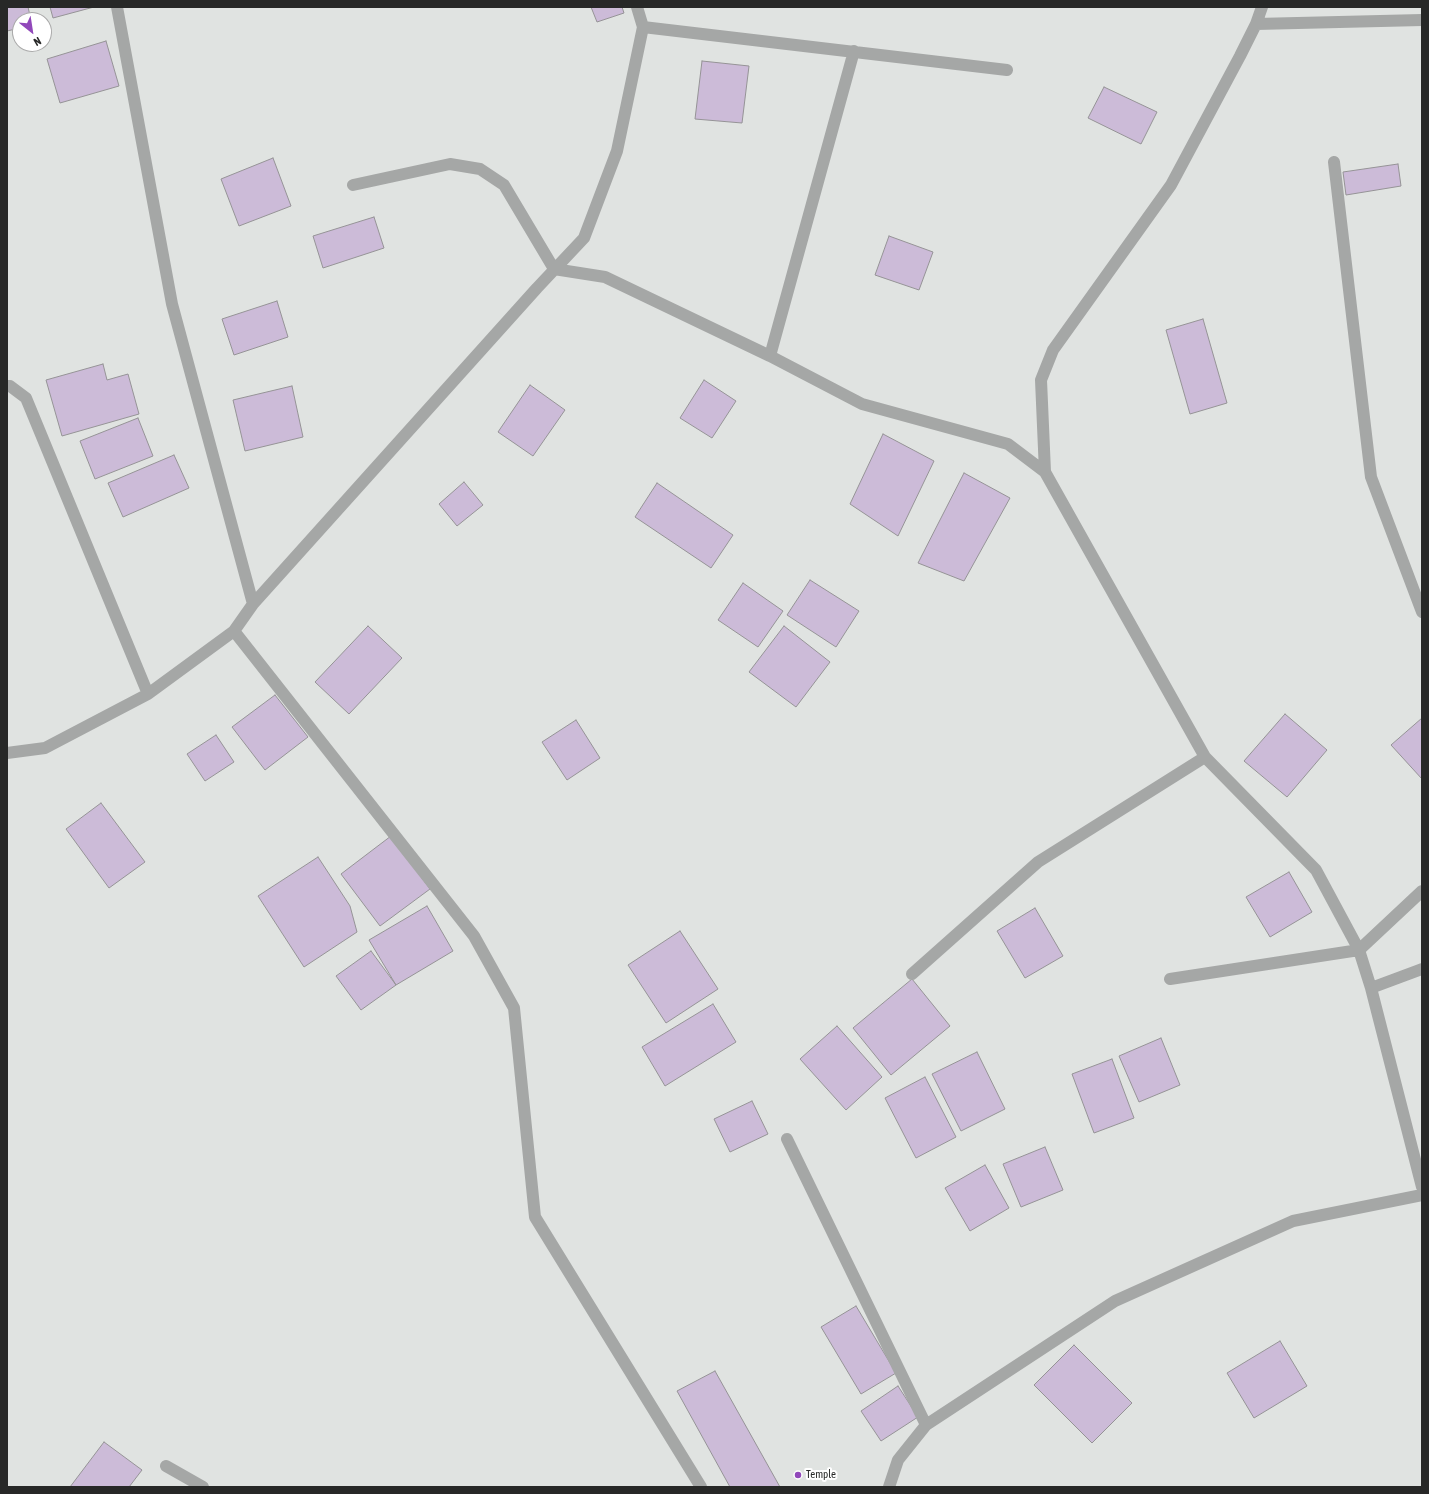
<!DOCTYPE html>
<style>
body{margin:0}
#map{position:relative;width:1429px;height:1494px;overflow:hidden;background:#e0e3e1;font-family:"Asap Condensed",sans-serif}
canvas{display:block}
.frame{position:absolute;inset:0;border:8px solid #272827;pointer-events:none}
.north{position:absolute;left:12px;top:12px;width:40px;height:40px;box-sizing:border-box;background:#fff;border:1px solid #a9a9a9;border-radius:50%;rotate:150deg;font-size:11px;font-weight:700;line-height:16px;text-align:center;color:#272827}
.north::after{content:'';display:block;margin:auto;width:14px;height:18px;background:#9148ba;clip-path:polygon(50% 0,100% 100%,50% 72%,0 100%)}
</style>
<div id="map">
<canvas width="1429" height="1494"></canvas>
<div class="frame"></div>
<div class="north">N</div>
</div>
<script>
const ctx = document.querySelector('canvas').getContext('2d');
ctx.lineJoin = 'round';
function fillPath(path, color) { ctx.fillStyle = color; ctx.fill(path, 'evenodd'); }
const toPath = rows => new Path2D(rows.map(r => 'M' + r).join(''));
function stroke(path, color, width, dash) { ctx.strokeStyle = color; ctx.lineWidth = width; ctx.lineCap = dash ? 'butt' : 'round'; ctx.setLineDash(dash || []); ctx.stroke(path); }
function write(font, color, halo, rows, align = 'center') {
  ctx.font = font + ' "Asap Condensed",sans-serif'; ctx.lineWidth = 4; ctx.setLineDash([]); ctx.textBaseline = 'middle'; ctx.strokeStyle = halo; ctx.fillStyle = color; for (const [text, x, y, turn = 0] of rows) {
    ctx.save(); ctx.translate(x, y); ctx.rotate((+turn || 0) * Math.PI / 180); ctx.textAlign = isNaN(turn) ? turn : align; if (halo) ctx.strokeText(text, 0, 0); ctx.fillText(text, 0, 0); ctx.restore();
  }
}
const building = toPath([
 [7,7,28,7,31,20,20,20,20,28,7,31,7,7],
 [50,7,94,7,53,18,50,7],
 [591,7,622,7,624,13,597,22,591,7],
 [106,41,119,86,60,103,47,59,106,41],
 [702,61,749,66,742,123,695,119,702,61],
 [1104,87,1157,112,1141,144,1088,118,1104,87],
 [273,158,291,206,239,226,221,179,273,158],
 [1398,164,1401,186,1346,195,1343,172,1398,164],
 [374,217,384,248,323,268,313,236,374,217],
 [889,236,933,252,919,290,875,275,889,236],
 [277,301,288,337,234,355,222,319,277,301],
 [1203,319,1227,403,1190,414,1166,330,1203,319],
 [103,364,107,380,128,374,139,414,62,436,46,380,103,364],
 [704,380,736,401,712,438,680,418,704,380],
 [530,385,565,410,533,456,498,432,530,385],
 [292,386,303,437,245,451,233,400,292,386],
 [138,418,153,456,95,479,80,441,138,418],
 [883,434,934,461,898,536,850,504,883,434],
 [174,455,189,488,123,517,108,483,174,455],
 [964,473,1010,498,964,581,918,563,964,473],
 [464,482,483,505,457,526,439,504,464,482],
 [657,483,733,535,711,568,635,517,657,483],
 [810,580,859,611,836,647,787,615,810,580],
 [743,583,783,611,758,647,718,620,743,583],
 [368,626,402,658,349,714,315,682,368,626],
 [784,626,830,662,796,707,749,672,784,626],
 [275,695,308,737,265,770,232,727,275,695],
 [1285,714,1327,750,1287,797,1244,761,1285,714],
 [1422,718,1422,779,1391,745,1422,718],
 [576,720,600,758,567,780,542,742,576,720],
 [216,735,234,762,205,781,187,754,216,735],
 [101,803,145,862,109,888,66,829,101,803],
 [391,836,430,889,380,926,341,874,391,836],
 [318,857,350,906,357,932,304,967,258,896,318,857],
 [1289,872,1312,912,1270,937,1246,897,1289,872],
 [427,906,453,951,396,985,369,940,427,906],
 [1035,908,1063,956,1025,978,997,931,1035,908],
 [680,931,718,989,666,1023,628,965,680,931],
 [371,951,396,985,361,1010,336,976,371,951],
 [912,979,950,1026,891,1075,853,1028,912,979],
 [713,1004,736,1042,665,1086,642,1047,713,1004],
 [837,1026,882,1077,846,1110,800,1059,837,1026],
 [1161,1038,1180,1085,1139,1102,1119,1056,1161,1038],
 [977,1052,1005,1109,961,1131,932,1074,977,1052],
 [1112,1059,1134,1118,1094,1133,1072,1074,1112,1059],
 [925,1077,956,1137,916,1158,885,1098,925,1077],
 [752,1101,768,1134,730,1152,714,1119,752,1101],
 [1045,1147,1063,1190,1021,1207,1003,1164,1045,1147],
 [985,1165,1009,1208,970,1231,945,1188,985,1165],
 [856,1306,896,1373,861,1394,821,1327,856,1306],
 [1280,1341,1307,1386,1254,1418,1227,1373,1280,1341],
 [1074,1345,1132,1403,1092,1443,1034,1385,1074,1345],
 [715,1371,780,1487,730,1487,677,1391,715,1371],
 [898,1386,918,1417,881,1441,861,1411,898,1386],
 [104,1442,142,1470,129,1487,70,1487,104,1442]
]);
fillPath(building, '#ccbbd8');
stroke(building, '#959396', 1);
stroke(toPath([
 [117,7,172,304,253,604],
 [1256,24,1422,20],
 [643,27,1007,70],
 [1334,162,1371,477,1422,612],
 [353,185,450,164,480,169,504,185,554,269],
 [554,269,605,277,770,356,862,404,1008,444,1045,472,1205,757,1316,870,1359,950,1371,988,1422,1187],
 [770,356,854,51],
 [7,386,10,386,26,398,148,694],
 [1045,472,1041,380,1053,350,1171,185,1240,56,1256,24,1262,7],
 [234,631,474,936,514,1008,535,1217,701,1487],
 [7,753,45,748,148,694,234,631,253,604,537,288,584,238,617,151,643,27,637,7],
 [912,974,1038,862,1205,757],
 [1170,979,1359,950,1422,891],
 [1371,988,1422,969],
 [787,1139,926,1425],
 [166,1466,203,1487],
 [889,1487,898,1460,926,1425,1115,1301,1293,1221,1422,1195]
]), '#a5a7a6', 12);
for (const [x, y, r, color] of [
 [798,1475,4,"#9148ba"]
]) { const dot = new Path2D(); dot.arc(x, y, r, 0, 2 * Math.PI); ctx.fillStyle = color; ctx.fill(dot); stroke(dot, '#fff', 1.5); }
write('11px', '#272827', '#fff', [
 ["Temple",806,1475]
], 'left');
</script>
